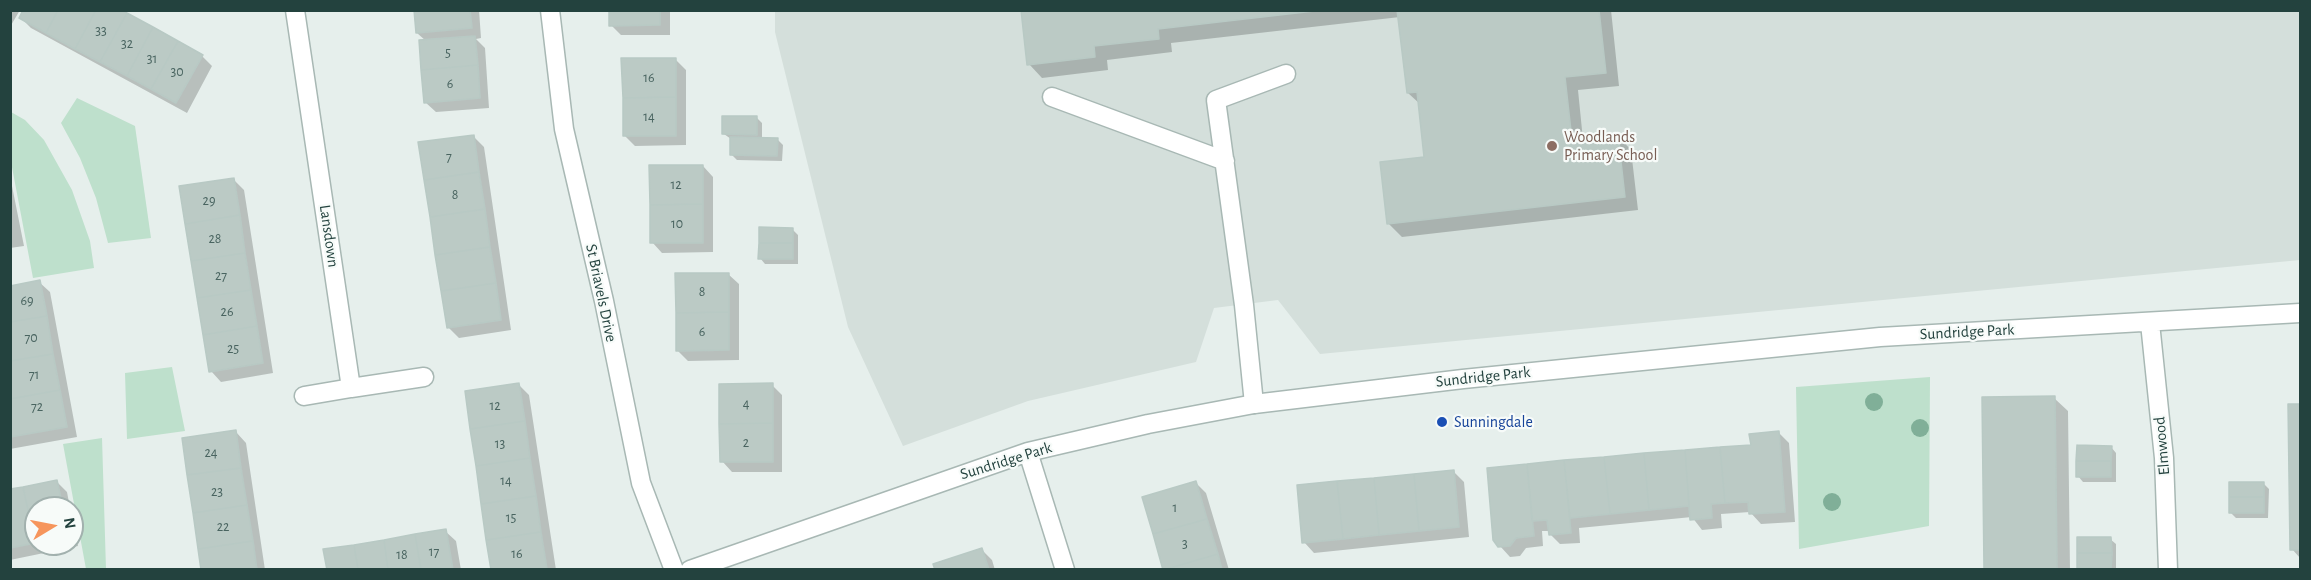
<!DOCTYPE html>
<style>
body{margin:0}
#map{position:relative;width:2311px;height:580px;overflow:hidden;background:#e6efec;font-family:"Alegreya Sans",sans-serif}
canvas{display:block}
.frame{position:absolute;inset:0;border:12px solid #23423e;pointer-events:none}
.north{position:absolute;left:24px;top:496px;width:60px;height:60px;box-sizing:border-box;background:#f7fbf9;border:2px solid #a2b1ae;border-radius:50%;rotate:80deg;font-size:16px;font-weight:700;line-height:24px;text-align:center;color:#23423e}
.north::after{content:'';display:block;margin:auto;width:21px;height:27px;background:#f6955c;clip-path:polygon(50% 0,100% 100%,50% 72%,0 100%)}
</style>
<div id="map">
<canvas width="2311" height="580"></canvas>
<div class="frame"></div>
<div class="north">N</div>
</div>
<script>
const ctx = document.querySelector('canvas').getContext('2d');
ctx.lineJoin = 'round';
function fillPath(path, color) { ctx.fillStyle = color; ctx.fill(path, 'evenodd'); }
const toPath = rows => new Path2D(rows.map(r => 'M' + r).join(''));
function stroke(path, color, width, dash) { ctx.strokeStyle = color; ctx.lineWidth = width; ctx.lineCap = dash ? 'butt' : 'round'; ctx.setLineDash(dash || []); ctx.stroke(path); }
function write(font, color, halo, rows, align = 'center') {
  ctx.font = font + ' "Alegreya Sans",sans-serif'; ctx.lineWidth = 4.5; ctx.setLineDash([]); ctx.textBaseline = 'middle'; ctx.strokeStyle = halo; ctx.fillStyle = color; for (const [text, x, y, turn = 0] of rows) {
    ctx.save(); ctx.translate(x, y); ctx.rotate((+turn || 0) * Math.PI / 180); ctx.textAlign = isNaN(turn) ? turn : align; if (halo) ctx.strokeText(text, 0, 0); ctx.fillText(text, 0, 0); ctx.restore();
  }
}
fillPath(toPath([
 [775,11,2300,11,2300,260,1320,354,1278,300,1214,308,1196,362,1028,401,903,446,848,327,775,32]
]), '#d4dfdb');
fillPath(toPath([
 [77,98,135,126,151,238,108,243,96,198,80,158,61,123],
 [11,112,25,120,44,140,72,190,90,241,94,268,33,278,11,162],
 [172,367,185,431,127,439,125,373],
 [1930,377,1929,526,1799,549,1796,387],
 [102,438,106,569,86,569,63,444]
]), '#bee0cc');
fillPath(toPath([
 [10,10,20,10,10,27],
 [416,10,479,10,481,38,476,39,485,48,489,108,436,112,425,102,426,41,417,33],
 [610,10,670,10,670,35,621,35,611,25],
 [1023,10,1611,10,1619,86,1578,90,1583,140,1618,136,1631,150,1638,210,1402,237,1388,223,1426,159,1420,104,1408,93,1400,17,1171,43,1172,52,1107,60,1108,70,1042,78,1029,64],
 [21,18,202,56,212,66,187,113,31,28],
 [675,59,686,70,686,145,635,146,624,135],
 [757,118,762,123,762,139,777,139,783,145,782,161,737,160,732,155,731,139,724,134],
 [473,136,484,147,511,330,459,338,448,327],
 [703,166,713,177,713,252,662,253,652,242],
 [10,176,24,246,10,248],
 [233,179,244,190,273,373,221,382,211,371],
 [792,229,798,235,798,264,765,264,760,258],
 [728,274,739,284,739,360,688,361,677,350],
 [39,282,50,292,77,437,10,449,10,417],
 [519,385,529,395,556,570,493,570],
 [772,385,782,395,782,472,732,472,722,461],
 [2054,398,2068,411,2070,570,1986,570],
 [2289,405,2300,405,2300,558,2292,549],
 [236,432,246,443,265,570,202,570],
 [1779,433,1789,443,1795,522,1761,524,1750,512,1721,514,1722,528,1702,530,1692,517,1579,528,1580,543,1560,544,1550,534,1550,531,1542,531,1543,546,1526,548,1520,556,1510,557,1500,546,1488,469,1752,447],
 [2111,447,2116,453,2116,482,2083,482,2078,476],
 [1453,471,1464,482,1469,537,1314,553,1304,542],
 [56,481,67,492,70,508,36,508,36,544,72,544,72,518,78,546,10,560,10,491],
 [1196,483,1206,493,1229,570,1164,570],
 [2263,483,2269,489,2268,518,2236,518,2230,512],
 [445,531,456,541,461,570,328,570],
 [2110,539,2116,544,2116,570,2080,570,2078,568],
 [982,550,992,560,995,570,936,570]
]), '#0003');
const building = toPath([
 [23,10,58,10,46,33,19,18,23,10],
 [58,10,96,10,75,49,46,33,58,10],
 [96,10,123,10,127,13,100,62,75,49,96,10],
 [414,10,470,10,472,28,416,33,414,10],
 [609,10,660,10,660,25,609,26,609,10],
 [1021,10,1323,10,1158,29,1159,39,1094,46,1095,57,1027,65,1021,10],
 [1397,10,1599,10,1606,73,1565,77,1572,140,1618,135,1625,197,1387,224,1380,162,1424,157,1417,92,1407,93,1397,10],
 [127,13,153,27,127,76,100,62,127,13],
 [153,27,178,41,151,89,127,76,153,27],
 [475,36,478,65,421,70,419,40,475,36],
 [178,41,203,55,176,103,151,89,178,41],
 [621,58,676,58,676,97,623,98,621,58],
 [478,65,480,98,424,103,421,70,478,65],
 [676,97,676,136,623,136,623,98,676,97],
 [722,116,757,116,757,135,722,134,722,116],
 [474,135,479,172,424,180,418,142,474,135],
 [730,137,778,138,777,156,730,155,730,137],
 [649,165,703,165,703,204,650,205,649,165],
 [479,172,485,209,430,217,424,180,479,172],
 [234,178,240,215,185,224,179,186,234,178],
 [703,204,703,243,650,243,650,205,703,204],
 [485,209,490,247,435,255,430,217,485,209],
 [240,215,245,253,191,261,185,224,240,215],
 [759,227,793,228,793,243,759,243,759,227],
 [759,243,793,243,793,259,758,259,759,243],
 [490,247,496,283,441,291,435,255,490,247],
 [245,253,251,290,197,298,191,261,245,253],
 [675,273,729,273,729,312,676,313,675,273],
 [40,280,47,316,10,322,10,286,40,280],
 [496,283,501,320,447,328,441,291,496,283],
 [251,290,257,326,203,335,197,298,251,290],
 [729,312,729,350,676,351,676,313,729,312],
 [47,316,53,354,10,361,10,322,47,316],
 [257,326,263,363,209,372,203,335,257,326],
 [53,354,60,390,10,399,10,361,53,354],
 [519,383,525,421,470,429,465,391,519,383],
 [773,383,773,423,719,424,719,384,773,383],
 [60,390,67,427,10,437,10,399,60,390],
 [2055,396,2057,570,1984,570,1982,397,2055,396],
 [2288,404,2300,404,2300,550,2290,550,2288,404],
 [525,421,530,458,476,466,470,429,525,421],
 [773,423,773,462,720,462,719,424,773,423],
 [236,430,241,468,187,475,182,438,236,430],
 [1779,431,1785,512,1749,514,1748,502,1725,503,1720,447,1751,445,1749,434,1779,431],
 [2077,445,2112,446,2111,461,2076,461,2077,445],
 [1720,447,1725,503,1711,504,1712,518,1690,520,1685,450,1720,447],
 [1685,450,1689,506,1649,510,1644,453,1685,450],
 [1644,453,1649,510,1610,514,1604,457,1644,453],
 [1604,457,1610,514,1570,518,1564,460,1604,457],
 [530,458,536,496,481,504,476,466,530,458],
 [1564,460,1571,533,1549,535,1547,520,1532,521,1527,464,1564,460],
 [2076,461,2111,461,2111,477,2076,477,2076,461],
 [1527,464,1534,536,1516,538,1510,546,1498,547,1493,540,1487,468,1527,464],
 [241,468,247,505,193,513,187,475,241,468],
 [1454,470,1459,527,1419,531,1414,474,1454,470],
 [1414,474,1419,531,1379,535,1374,478,1414,474],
 [1374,478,1379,535,1343,539,1337,481,1374,478],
 [57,480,63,508,36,508,35,543,23,487,57,480],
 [1196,481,1207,519,1153,534,1142,497,1196,481],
 [1337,481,1343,539,1302,543,1297,485,1337,481],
 [2229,482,2264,482,2264,497,2229,497,2229,482],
 [23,487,35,543,10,548,10,489,23,487],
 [536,496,541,532,486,540,481,504,536,496],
 [2229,497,2264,497,2264,513,2229,513,2229,497],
 [247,505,253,541,198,549,193,513,247,505],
 [1207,519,1218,554,1163,570,1153,534,1207,519],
 [446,529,453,570,421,570,415,534,446,529],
 [541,532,547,569,491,570,486,540,541,532],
 [415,534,421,570,388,570,384,540,415,534],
 [2077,537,2111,537,2112,553,2077,553,2077,537],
 [384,540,388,570,358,570,354,545,384,540],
 [253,541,257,570,201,570,198,549,253,541],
 [354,545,358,570,327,570,323,549,354,545],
 [982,548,989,570,935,570,933,564,982,548],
 [2077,553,2112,553,2111,569,2077,568,2077,553],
 [1218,554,1222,570,1163,570,1218,554]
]);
fillPath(building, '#bbcac5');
stroke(building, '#b8c9c4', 1.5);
const service = toPath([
 [1052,97,1225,161],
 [1254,404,1244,305,1216,100,1286,74]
]);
const minor = toPath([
 [295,10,351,388,424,377],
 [550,10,564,129,604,301,641,483,674,570],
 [2150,323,2164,458,2168,570],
 [304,396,351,388],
 [1028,452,1065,570],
 [690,570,1028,452,1148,424,1254,404,1463,379,1880,337,2300,313]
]);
stroke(service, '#a8b8b4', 21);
stroke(minor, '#a8b8b4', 21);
stroke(service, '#fff', 18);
stroke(minor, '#fff', 18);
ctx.fillStyle = '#80af98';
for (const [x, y] of [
 [1874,402],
 [1920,428],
 [1832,502]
]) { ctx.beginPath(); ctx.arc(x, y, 9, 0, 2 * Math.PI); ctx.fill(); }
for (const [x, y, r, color] of [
 [1552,146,6,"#8d6e63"],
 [1442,422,6,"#1a4fb4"]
]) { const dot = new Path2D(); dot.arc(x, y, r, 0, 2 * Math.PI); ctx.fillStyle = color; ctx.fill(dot); stroke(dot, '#f7fbf9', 2); }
write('14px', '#496460', null, [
 ["33",101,31],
 ["32",127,44],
 ["5",448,53],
 ["31",152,59],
 ["30",177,72],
 ["16",649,78],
 ["6",450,84],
 ["14",649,117],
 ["7",449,157],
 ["12",676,185],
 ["8",455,195],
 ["29",209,201],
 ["10",677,224],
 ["28",215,239],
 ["27",221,276],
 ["8",702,292],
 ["69",27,301],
 ["26",227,312],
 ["6",702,332],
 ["70",31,338],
 ["25",233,349],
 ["71",34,375],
 ["4",746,404],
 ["12",495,406],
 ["72",37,407],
 ["2",746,443],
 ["13",500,444],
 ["24",211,453],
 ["14",506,481],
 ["23",217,492],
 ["1",1175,508],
 ["15",511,518],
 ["22",223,527],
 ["3",1185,544],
 ["17",434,552],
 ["16",517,554],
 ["18",402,555]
]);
write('16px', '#785e54', '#f7fbf9', [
 ["Woodlands",1564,137],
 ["Primary School",1564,155]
], 'left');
write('16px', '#23423e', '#f7fbf9', [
 ["Lansdown",329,236,82],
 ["St Briavels Drive",601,293,78],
 ["Sundridge Park",1967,332,-3],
 ["Sundridge Park",1483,377,-6],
 ["Elmwood",2162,446,-95],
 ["Sundridge Park",1006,461,-17]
]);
write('16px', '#164399', '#f7fbf9', [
 ["Sunningdale",1454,422]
], 'left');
</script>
